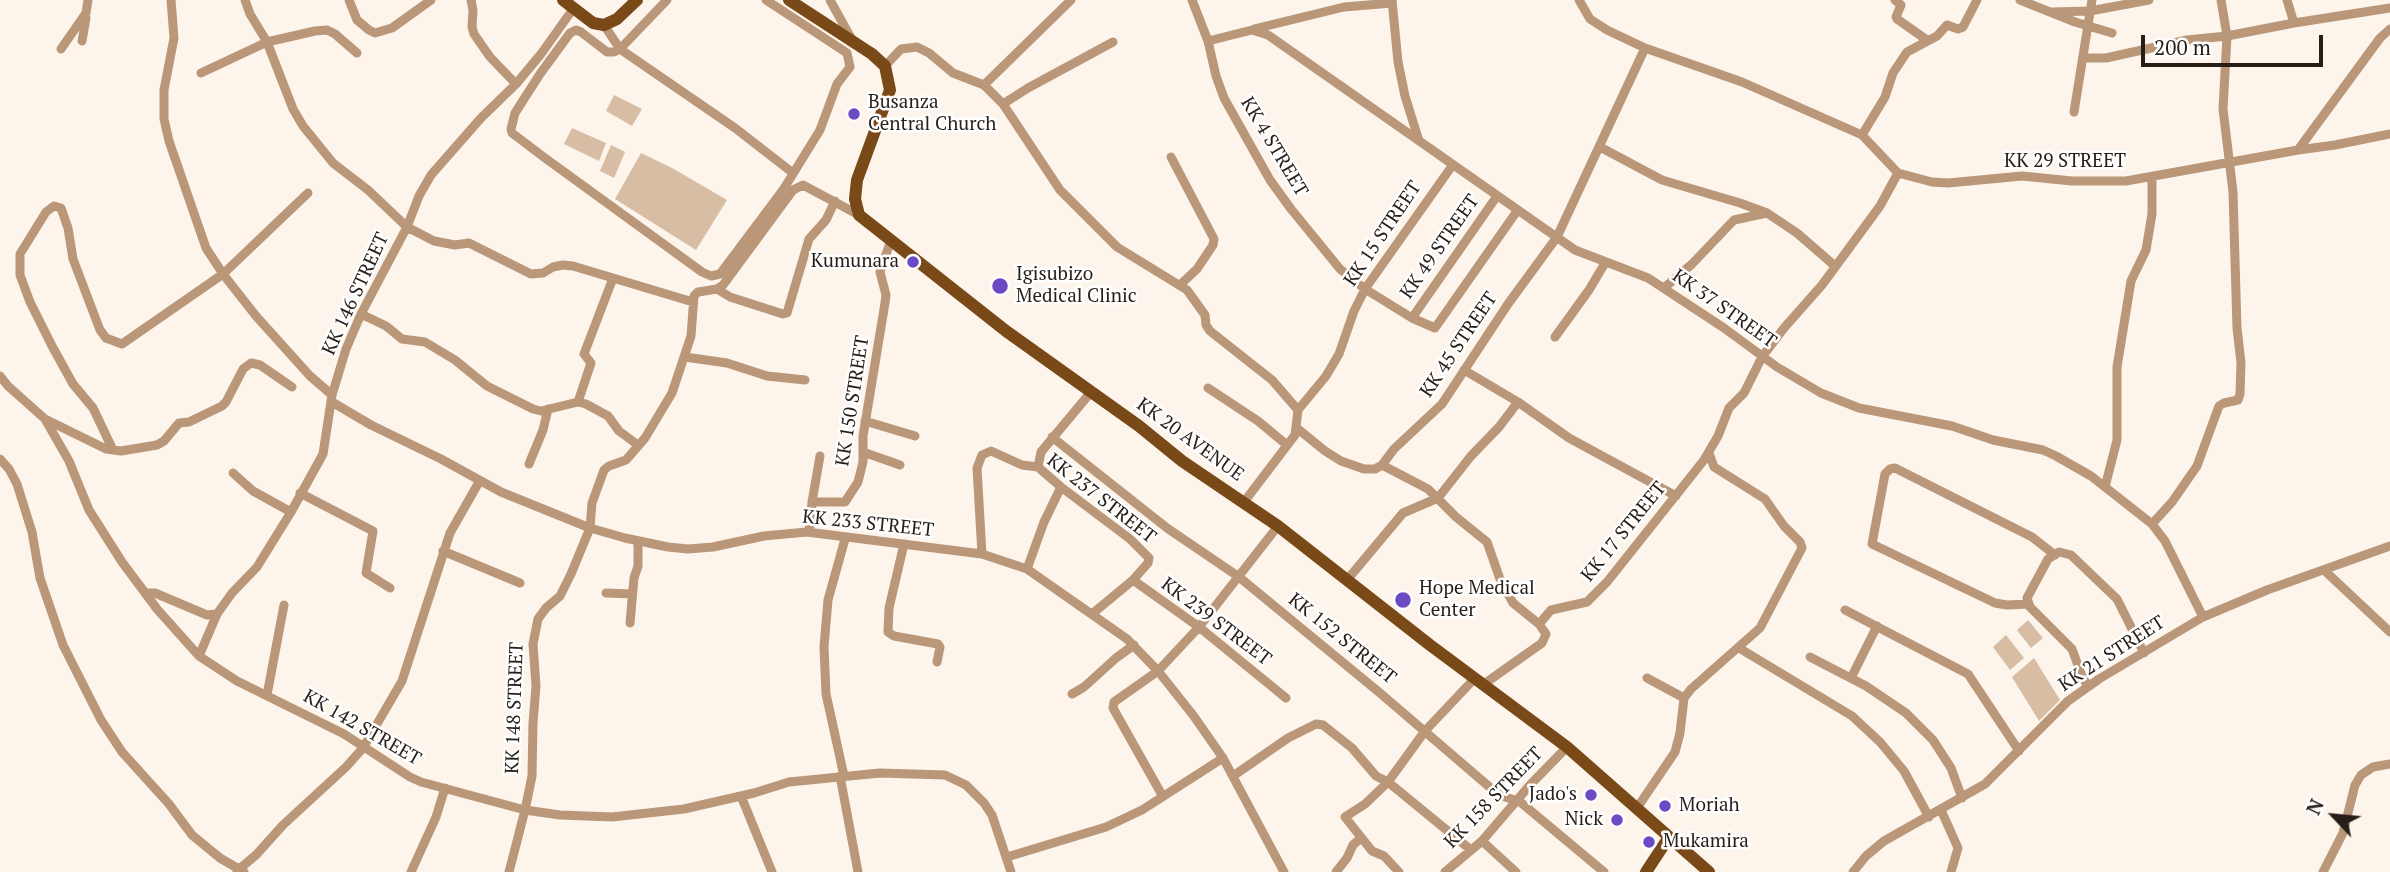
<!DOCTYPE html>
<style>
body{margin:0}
#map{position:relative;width:2390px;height:872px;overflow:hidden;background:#fdf4ec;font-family:"PT Serif",serif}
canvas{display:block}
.north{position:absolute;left:2299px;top:781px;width:70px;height:70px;-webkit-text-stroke:5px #fff;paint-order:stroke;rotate:296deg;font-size:19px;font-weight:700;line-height:28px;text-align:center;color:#271e17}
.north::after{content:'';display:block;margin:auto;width:24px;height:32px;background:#271e17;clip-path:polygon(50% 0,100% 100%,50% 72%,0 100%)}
.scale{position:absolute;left:2141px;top:35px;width:182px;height:32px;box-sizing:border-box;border:4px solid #271e17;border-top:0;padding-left:9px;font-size:21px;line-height:24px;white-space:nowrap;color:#271e17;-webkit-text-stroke:5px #fff;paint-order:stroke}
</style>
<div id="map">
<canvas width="2390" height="872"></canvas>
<div class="north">N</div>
<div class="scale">200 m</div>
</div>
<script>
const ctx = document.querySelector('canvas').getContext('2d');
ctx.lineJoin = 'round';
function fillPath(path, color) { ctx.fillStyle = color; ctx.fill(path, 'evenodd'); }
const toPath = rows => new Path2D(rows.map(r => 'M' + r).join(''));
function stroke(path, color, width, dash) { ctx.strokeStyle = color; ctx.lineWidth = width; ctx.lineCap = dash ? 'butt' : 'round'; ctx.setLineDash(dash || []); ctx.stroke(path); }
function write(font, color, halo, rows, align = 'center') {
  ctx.font = font + ' "PT Serif",serif'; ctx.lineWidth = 5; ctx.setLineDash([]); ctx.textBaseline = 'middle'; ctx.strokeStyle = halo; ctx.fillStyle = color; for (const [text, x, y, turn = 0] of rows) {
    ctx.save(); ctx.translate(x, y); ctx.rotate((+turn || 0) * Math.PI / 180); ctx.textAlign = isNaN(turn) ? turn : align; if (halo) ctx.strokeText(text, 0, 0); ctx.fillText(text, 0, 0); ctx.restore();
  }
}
fillPath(toPath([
 [614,95,642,109,632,126,606,111],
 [572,128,606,143,599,161,564,144],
 [611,145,625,152,614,178,600,171],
 [641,153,672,168,727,200,696,250,615,199],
 [2028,620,2043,638,2031,648,2017,630],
 [2006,635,2024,658,2010,670,1993,647],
 [2034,658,2060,700,2039,721,2012,677]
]), '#d8bda5');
stroke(toPath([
 [171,0,174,38,164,90,164,119,169,141,206,248,223,274,256,316,310,376,332,395],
 [245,0,250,14,267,42,293,109,303,126,333,163,368,190,407,227,434,241,455,245,469,243,531,274,543,273,553,267,563,265,573,266,693,302],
 [349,0,357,20,369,30,375,33,392,28,431,0],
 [471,0,473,10,472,27,474,34,490,57,516,84],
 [667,0,620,49,614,52,607,52,581,32,576,30,570,33,540,74,515,113,511,129,512,133,545,158,702,272,711,276,720,274,783,190,820,130,837,84,850,67,847,53,766,0],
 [830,0,851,38],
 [1192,0,1208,41,1216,76,1224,98,1270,180,1291,209,1340,269,1365,289,1412,318,1435,328,1517,211],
 [1392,0,1398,62,1405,96,1419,141],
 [1579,0,1590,19,1607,30,1645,48,1742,82,1862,135,1898,173,1932,182,1948,183,2022,176,2072,181,2126,181,2298,150,2335,145,2390,134],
 [1895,0,1901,5,1896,17,1897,19,1927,40],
 [2020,0,2075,22,2112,33],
 [2287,0,2294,23,2390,8],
 [2052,12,2090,11,2149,0],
 [604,25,620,49,735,128,793,173],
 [1254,29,1344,7,1392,3],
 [82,41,86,18],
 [1208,41,1252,30,1268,35,1575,250,1648,278,1724,328,1777,367,1821,393,1859,408,1952,426,1993,440,2043,450,2056,456,2091,476,2152,524,2165,541,2203,617],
 [61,49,86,13,88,0],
 [2084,58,2106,58,2187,40,2227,36,2294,23],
 [885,66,901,49,917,47,929,53,953,73,984,85,1003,104,1060,190,1117,247,1187,290,1205,315,1206,325,1210,331,1272,380,1298,410],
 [201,73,267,42,315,31,327,30,335,34,357,53],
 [984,85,1071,0],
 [1003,104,1028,88,1113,42],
 [2074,112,2092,0],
 [1862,135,1885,97,1893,73,1907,52,1937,36,1947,25,1958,29,1963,27,1977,0],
 [1600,147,1662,180,1740,203,1767,213,1797,233,1835,266],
 [2298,150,2380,38,2390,29],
 [1171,157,1214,239,1213,245,1197,269,1181,284],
 [1664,288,1692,264,1734,220,1767,213],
 [717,289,730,297,783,314,787,313,809,239,826,220,835,201],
 [361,314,386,326,402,339,425,342,455,360,487,386,533,409,541,411,578,402,586,404,608,416,619,431,638,445],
 [1412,318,1497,196],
 [1555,337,1589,290,1605,263],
 [685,357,727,363,767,376,805,380],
 [1464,370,1518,402,1569,438,1676,496],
 [0,376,8,386,45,419,69,461,89,510,122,562,157,609,199,656,237,681,344,734,410,777,421,782,525,810,560,815,612,817,684,809,754,793,789,782,880,773,945,775,966,785,984,803,992,815,1011,872],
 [1208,388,1258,421,1287,445],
 [332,402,371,425,441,459,501,492,590,528,625,538,668,547,688,549,713,547,764,536,807,532,982,554,1027,569,1127,639,1158,671,1193,715,1223,758,1284,872],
 [578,402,591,363,584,354,613,278],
 [45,419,106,449,121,451,157,445,164,441,179,423,189,422,222,406,226,402,243,369,251,363,260,365,292,387],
 [865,421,915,436],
 [1298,429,1325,451,1341,461,1364,469,1375,469,1382,465,1428,489,1456,517,1487,542,1500,579,1513,603,1539,624],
 [1052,437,1167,528,1239,577,1380,693,1493,790,1501,796,1519,801,1604,872],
 [113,450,93,408,73,384,52,346,30,302,20,275,20,254,46,212,54,206,61,208,68,228,73,259,100,330,106,338,122,344,223,274,308,193],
 [863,452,900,465],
 [0,459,9,469,17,484,32,532,40,578,63,645,101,720,122,752,169,804,192,835,220,858,244,872],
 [529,464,543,430,548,409],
 [1382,465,1394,449,1442,404,1508,304,1557,237,1645,48],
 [1038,467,1041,452,1091,392],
 [233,473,253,491,291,512],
 [2105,487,2117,440,2117,367,2131,281,2146,250,2152,214,2152,178],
 [300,493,373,531,366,573,390,588],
 [812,502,820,456],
 [1244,502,1295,435,1298,410,1326,376,1339,354,1354,311,1365,289,1452,166],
 [2152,524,2172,502,2197,466,2219,406,2224,403,2238,400,2240,394,2241,363,2237,328,2233,192,2223,109,2227,36,2221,0],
 [807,532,810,527,812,502,845,502,858,482,863,462,863,436,885,303,886,295,880,272,891,240],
 [904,544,889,608,888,632,894,636,938,644,940,647,937,662],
 [443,551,520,583],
 [982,554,977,468,982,455,991,451,1022,465,1038,467,1061,487,1130,539,1149,558,1148,563,1133,580],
 [1027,569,1044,522,1061,487],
 [2325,571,2390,632],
 [1347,580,1403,513,1438,498,1471,456,1499,427,1518,402],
 [147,593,155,593,207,615,217,614],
 [606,593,632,594],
 [2029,604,2007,605,1995,603,1872,544,1885,474,1890,469,1895,468,2032,537,2055,555],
 [1845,610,1968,674,2019,751],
 [1092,614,1133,580,1199,627,1286,698],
 [630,623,634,578,638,566,638,541],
 [1739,648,1852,716,1880,742,1904,771,1929,817],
 [199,656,217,614,232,593,257,567,291,512,323,454,332,395,346,349,361,314,407,227,419,196,431,175,481,118,516,84,541,54,573,9],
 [1810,657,1866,686,1906,713,1933,740,1951,768,1962,798],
 [1647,678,1684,698],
 [1851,678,1877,626],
 [1484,684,1542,643,1546,634,1539,624,1551,610,1587,602,1607,582,1704,460,1718,436,1729,408,1744,393,1762,357,1784,328,1822,285,1880,206,1898,173],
 [2089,686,2083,679,2072,649,2030,607,2027,598,2048,559,2059,552,2071,555,2117,599,2144,653],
 [1072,694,1084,687,1116,658,1134,645],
 [267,695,284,605],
 [840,776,858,872],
 [844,776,826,694,824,647,828,600,845,539],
 [1233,776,1288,738,1316,724,1323,725,1352,748,1376,776,1388,782,1365,804,1345,817,1372,851,1384,856,1399,872],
 [1162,795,1113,708,1114,702,1158,671,1199,627,1278,526],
 [741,796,772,872],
 [1637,808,1675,752,1680,733,1684,698,1691,689,1760,628,1802,548,1800,542,1784,526,1765,499,1714,467,1709,453],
 [1941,810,1958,848,1951,872],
 [1482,841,1516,872],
 [1471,850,1388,782,1425,731,1475,678],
 [1007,857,1106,827,1142,810,1223,758],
 [237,871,256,855,283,825,346,767,363,748,402,681,450,533,479,482],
 [411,872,436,817,445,788],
 [509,872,525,810,532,776,533,723,536,686,533,644,538,619,546,608,560,596,571,574,590,528,592,503,604,470,609,466,626,460,645,438,672,393,691,336,694,296,698,292,717,289,723,285,793,190,803,185,859,215],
 [1336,872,1347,858,1353,845,1361,838],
 [1445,872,1482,841,1530,785,1567,747],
 [1853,872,1866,856,1884,841,1985,784,2068,701,2099,679,2203,617,2267,590,2390,546],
 [2323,872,2343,833,2355,785,2361,775,2373,767,2390,764]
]), '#b99778', 9);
stroke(toPath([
 [563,0,593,23,604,25,617,19,637,0],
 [789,0,872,54,885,66,890,90,857,180,855,199,859,215,1006,331,1139,426,1182,461,1278,526,1430,645,1567,747,1709,872],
 [1646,872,1669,837]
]), '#794a18', 12);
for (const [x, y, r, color] of [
 [854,114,7,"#6b4ac3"],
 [913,262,7,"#6b4ac3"],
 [1000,286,9,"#6b4ac3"],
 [1403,600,9,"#6b4ac3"],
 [1591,795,7,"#6b4ac3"],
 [1665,806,7,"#6b4ac3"],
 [1617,820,7,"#6b4ac3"],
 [1649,842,7,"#6b4ac3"]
]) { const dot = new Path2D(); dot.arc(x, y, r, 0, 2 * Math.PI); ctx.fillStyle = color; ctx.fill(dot); stroke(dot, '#fff', 2.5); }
write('19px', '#271e17', '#fff', [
 ["Busanza",868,103],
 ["Central Church",868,125],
 ["Kumunara",899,262,"right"],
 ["Igisubizo",1016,275],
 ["Medical Clinic",1016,297],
 ["Hope Medical",1419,589],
 ["Center",1419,611],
 ["Jado's",1577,795,"right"],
 ["Moriah",1679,806],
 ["Nick",1603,820,"right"],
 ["Mukamira",1663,842]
], 'left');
write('19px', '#271e17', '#fff', [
 ["KK 4 STREET",1274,147,59],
 ["KK 29 STREET",2065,162],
 ["KK 15 STREET",1383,234,-56],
 ["KK 49 STREET",1440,247,-55],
 ["KK 146 STREET",356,294,-65],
 ["KK 37 STREET",1724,309,35],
 ["KK 45 STREET",1459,345,-56],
 ["KK 150 STREET",853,401,-81],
 ["KK 20 AVENUE",1190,440,36],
 ["KK 237 STREET",1101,499,38],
 ["KK 233 STREET",868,524,6],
 ["KK 17 STREET",1624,532,-51],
 ["KK 239 STREET",1216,622,37],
 ["KK 152 STREET",1342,639,39],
 ["KK 21 STREET",2112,654,-33],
 ["KK 148 STREET",515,708,-88],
 ["KK 142 STREET",362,728,30],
 ["KK 158 STREET",1494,798,-46]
]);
</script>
